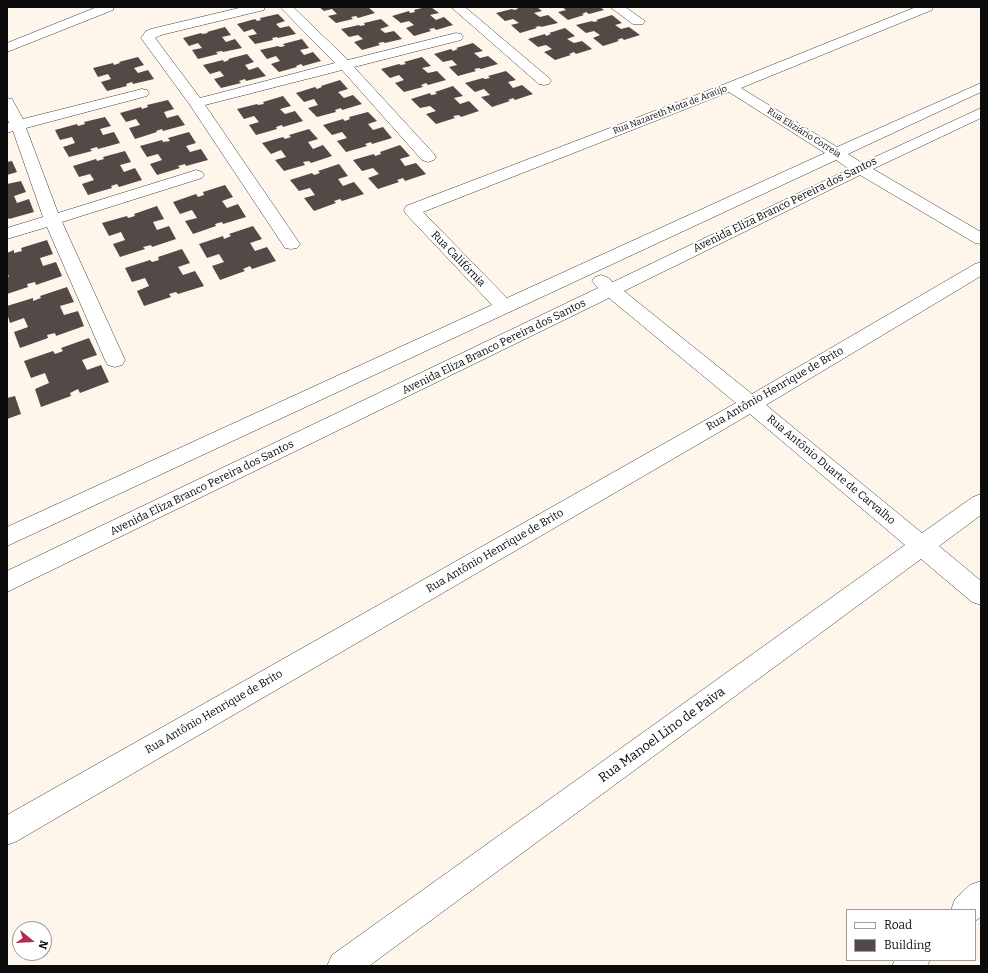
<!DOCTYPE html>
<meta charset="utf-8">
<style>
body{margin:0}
#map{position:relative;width:988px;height:973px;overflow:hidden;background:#fef6ea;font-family:Bitter,serif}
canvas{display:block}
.frame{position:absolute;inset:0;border:8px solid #0b0b0b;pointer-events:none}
.legend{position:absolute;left:846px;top:909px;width:130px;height:52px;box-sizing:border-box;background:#fff;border:1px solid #9d9d9d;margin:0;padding:5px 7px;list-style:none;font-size:12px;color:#0b0b0b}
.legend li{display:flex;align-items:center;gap:8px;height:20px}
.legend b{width:20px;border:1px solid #9d9d9d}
.north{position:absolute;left:12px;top:921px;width:40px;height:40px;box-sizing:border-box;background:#fff;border:1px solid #9d9d9d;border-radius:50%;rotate:108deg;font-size:11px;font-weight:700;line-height:16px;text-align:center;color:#0b0b0b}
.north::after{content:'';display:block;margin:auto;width:14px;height:18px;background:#b42a4e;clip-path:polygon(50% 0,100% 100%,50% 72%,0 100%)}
</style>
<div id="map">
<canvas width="988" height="973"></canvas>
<div class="frame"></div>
<ul class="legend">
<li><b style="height:5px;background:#fff"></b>Road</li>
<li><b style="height:11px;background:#534a48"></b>Building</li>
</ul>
<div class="north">N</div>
</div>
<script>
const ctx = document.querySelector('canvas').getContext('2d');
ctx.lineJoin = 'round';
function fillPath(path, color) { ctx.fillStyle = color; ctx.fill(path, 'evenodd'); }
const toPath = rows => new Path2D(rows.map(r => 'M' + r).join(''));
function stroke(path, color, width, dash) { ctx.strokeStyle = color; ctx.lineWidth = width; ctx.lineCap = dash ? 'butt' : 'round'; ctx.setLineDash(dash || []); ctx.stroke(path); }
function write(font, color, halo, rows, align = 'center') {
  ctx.font = font + ' Bitter,serif'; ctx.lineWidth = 4; ctx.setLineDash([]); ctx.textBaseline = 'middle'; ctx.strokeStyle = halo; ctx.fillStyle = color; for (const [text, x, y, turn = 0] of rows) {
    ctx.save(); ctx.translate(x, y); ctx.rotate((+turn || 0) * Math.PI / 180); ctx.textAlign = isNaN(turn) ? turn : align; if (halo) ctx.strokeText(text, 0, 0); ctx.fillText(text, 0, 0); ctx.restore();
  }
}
fillPath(toPath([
 [319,7,368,7,375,13,358,18,356,16,351,17,353,19,336,23,328,16,337,14,332,9,324,11],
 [426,7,431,7,439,13,430,15,436,20,444,17,453,25,436,30,434,28,429,29,431,31,414,36,406,28,414,25,409,21,401,23,392,16,409,11,410,13,415,12,414,10],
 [519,7,537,7,542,11,534,13,540,17,548,15,558,23,541,27,540,26,535,27,537,28,520,33,511,25,519,23,513,19,505,21,496,13,512,9,514,10,518,9,517,8],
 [562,7,600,7,604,10,589,14,586,12,582,14,584,15,568,20,558,12,566,10],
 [278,14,285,21,276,24,280,28,289,26,296,34,278,38,277,37,272,38,273,40,255,44,248,36,257,34,253,29,244,32,237,24,255,19,257,21,261,20,260,18],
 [612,15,622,23,615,25,621,29,629,27,640,35,624,40,622,38,617,40,619,41,603,46,593,38,600,35,594,31,586,33,576,25,592,21,594,22,598,21,596,20],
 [381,19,389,26,380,29,385,33,394,31,402,39,385,43,383,42,378,43,380,45,362,50,354,42,363,39,358,35,349,37,341,29,359,25,360,26,365,25,364,23],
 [225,27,231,35,222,37,226,42,235,39,242,48,223,52,222,51,216,52,218,54,198,59,192,50,202,48,198,43,189,46,183,38,201,33,202,34,208,33,207,32],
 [565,28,575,36,567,39,574,43,582,41,592,49,576,54,574,52,569,54,571,55,555,60,544,52,552,49,546,45,538,47,528,39,545,34,546,36,551,34,549,33],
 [302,39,309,48,300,50,304,55,313,52,321,61,303,66,301,64,296,66,297,67,279,72,271,64,280,61,276,56,267,59,260,50,278,46,280,47,285,46,283,44],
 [473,43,483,51,474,53,480,58,488,56,498,64,481,69,479,68,474,69,476,71,458,76,449,67,457,65,452,60,443,62,434,54,451,49,453,51,458,49,456,48],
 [247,54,254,62,245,65,249,70,258,67,266,76,246,81,245,79,239,81,241,83,221,88,214,79,224,76,220,71,210,74,203,65,223,60,224,62,229,60,228,59],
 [138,57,144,65,134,68,138,73,148,70,154,79,133,84,132,82,126,84,127,86,107,91,101,82,111,79,108,74,98,77,93,68,113,63,114,65,120,63,119,62],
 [422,57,431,66,422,68,428,73,437,71,446,80,428,85,426,83,421,85,423,87,404,92,395,83,404,80,399,75,390,78,381,69,399,64,401,65,406,64,404,62],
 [506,71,516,80,508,82,513,88,522,85,533,94,515,100,513,98,508,100,510,101,492,107,481,97,490,95,484,89,475,92,465,83,483,78,485,79,490,78,488,76],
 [340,80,348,89,338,92,344,98,353,95,362,104,342,110,341,108,335,110,336,112,317,117,308,108,318,105,314,99,304,102,296,93,315,87,317,89,322,87,321,86],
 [453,86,463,96,454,98,460,104,469,101,479,111,461,117,459,115,453,116,455,118,436,124,426,114,436,111,430,106,420,108,411,99,430,93,431,95,437,94,435,92],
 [283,96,291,106,280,109,285,114,295,111,303,121,283,127,282,125,276,127,277,129,256,135,249,125,259,122,254,116,244,119,237,109,257,104,258,105,264,104,263,102],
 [168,100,174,109,164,112,167,118,178,115,185,125,163,131,162,129,156,131,157,132,135,139,129,128,140,125,136,119,126,122,120,113,141,107,142,109,148,107,147,105],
 [368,112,377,121,368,124,373,130,383,127,392,138,372,144,371,142,365,144,367,146,346,152,337,141,347,138,342,132,332,135,323,125,343,119,345,121,350,119,349,117],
 [105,117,111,126,100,129,103,135,114,132,120,143,98,149,97,147,90,149,92,151,69,157,63,147,75,143,72,137,60,140,55,130,77,124,78,126,85,124,84,122],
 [309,129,318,139,308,142,313,149,323,145,332,156,311,163,309,161,303,162,305,165,284,171,275,160,286,157,281,150,271,154,262,143,283,137,285,139,291,137,289,135],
 [189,132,196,143,186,146,190,152,201,149,208,160,186,166,185,164,178,166,180,168,157,175,150,164,162,160,158,154,147,157,140,146,162,140,163,142,170,141,168,138],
 [400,145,410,156,400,159,405,166,416,163,426,174,405,181,403,178,397,180,399,182,378,189,368,178,379,174,373,168,362,171,353,160,374,154,375,156,381,154,380,152],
 [125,151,131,162,120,165,124,172,135,168,142,180,119,187,117,184,111,186,112,188,88,195,82,184,94,180,90,174,79,177,73,166,96,159,97,161,104,159,103,157],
 [12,161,17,172,7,175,7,162],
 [339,164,348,176,338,179,343,186,354,182,364,194,342,201,340,199,334,201,336,203,314,211,304,198,315,195,310,188,299,191,290,180,312,173,314,175,320,173,318,171],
 [21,181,26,192,14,196,17,203,29,199,34,212,9,219,7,217,7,184],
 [225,185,233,197,222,201,227,208,238,204,246,217,223,224,222,222,215,224,216,226,193,234,185,221,197,218,192,210,180,214,173,202,196,194,198,197,204,195,203,192],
 [157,206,164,219,153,222,157,230,169,226,176,239,152,247,151,245,143,247,145,249,120,257,113,244,125,240,121,232,109,236,102,223,127,216,128,218,135,216,134,214],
 [253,226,262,239,250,243,255,251,267,247,276,261,252,269,250,266,243,269,245,271,220,280,212,266,224,262,219,254,207,258,199,244,223,236,224,239,231,236,229,234],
 [47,240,53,254,40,258,43,266,56,262,62,276,36,285,35,282,27,284,28,287,7,294,7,277,9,277,7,272,7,253,14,250,14,253,22,251,21,248],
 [182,249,190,263,178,267,183,275,195,271,204,286,178,294,176,292,169,294,171,297,144,306,137,291,149,286,145,278,132,282,125,268,150,260,152,262,159,260,158,257],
 [67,287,74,302,60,306,64,315,78,311,84,326,56,336,55,333,47,335,48,338,20,348,14,332,28,327,24,318,10,323,7,313,7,306,33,298,33,301,41,298,40,296],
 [89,338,97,355,82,360,87,370,101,365,109,382,80,393,78,389,70,393,71,396,41,407,35,389,49,383,45,373,31,378,24,361,53,351,55,354,63,351,61,348],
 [15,396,21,414,7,419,7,398]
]), '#534a48');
const minor = toPath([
 [97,7,114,7,113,10,7,52,7,43,97,7],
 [243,7,265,7,264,10,161,35,155,38,200,98,335,63,280,7,293,7,348,60,456,33,461,34,463,37,461,40,354,67,434,154,436,157,434,160,428,162,422,160,342,70,205,105,300,244,297,248,291,249,285,248,190,105,141,38,146,31,151,29,243,7],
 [451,7,465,7,549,78,551,81,549,84,544,85,539,84,451,7],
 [610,7,625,7,645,21,643,24,633,24,610,7],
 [916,7,933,7,932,10,741,88,837,147,981,83,981,92,848,154,862,163,981,108,981,118,873,169,981,232,981,244,975,243,860,175,624,291,752,394,975,264,981,262,981,276,766,405,922,533,973,497,981,494,981,515,939,546,981,581,981,605,972,602,921,559,369,966,327,966,332,955,905,545,750,414,17,841,7,845,7,815,736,403,609,298,7,592,7,571,598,288,592,281,595,277,601,275,607,277,613,282,849,169,836,160,7,546,7,527,492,305,406,214,404,210,406,206,725,84,916,7],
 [729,92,825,153,507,298,423,212,729,92],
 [142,89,147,90,149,93,147,96,26,128,58,213,190,172,196,170,202,172,204,175,202,178,62,222,125,360,122,365,115,367,108,365,105,360,47,227,7,239,7,228,43,217,13,131,7,133,7,123,9,123,7,118,7,98,12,99,23,119,142,89],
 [981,881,981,917,975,921,975,910,951,910,955,899,970,885,981,881],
 [895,960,930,960,927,966,892,966,895,960]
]);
stroke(minor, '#3e3e3e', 1);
fillPath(minor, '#fff');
write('9px', '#0b0b0b', '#fff', [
 ["Rua Nazareth Mota de Araújo",670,110,-21],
 ["Rua Eliziário Correia",804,133,32]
]);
write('11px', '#0b0b0b', '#fff', [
 ["Avenida Eliza Branco Pereira dos Santos",785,205,-26],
 ["Rua Califórnia",458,259,46],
 ["Avenida Eliza Branco Pereira dos Santos",494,347,-26],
 ["Rua Antônio Henrique de Brito",775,389,-30],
 ["Rua Antônio Duarte de Carvalho",831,470,40],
 ["Avenida Eliza Branco Pereira dos Santos",202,488,-26],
 ["Rua Antônio Henrique de Brito",495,551,-30],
 ["Rua Antônio Henrique de Brito",214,712,-30]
]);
write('13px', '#0b0b0b', '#fff', [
 ["Rua Manoel Lino de Paiva",662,735,-36]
]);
</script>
